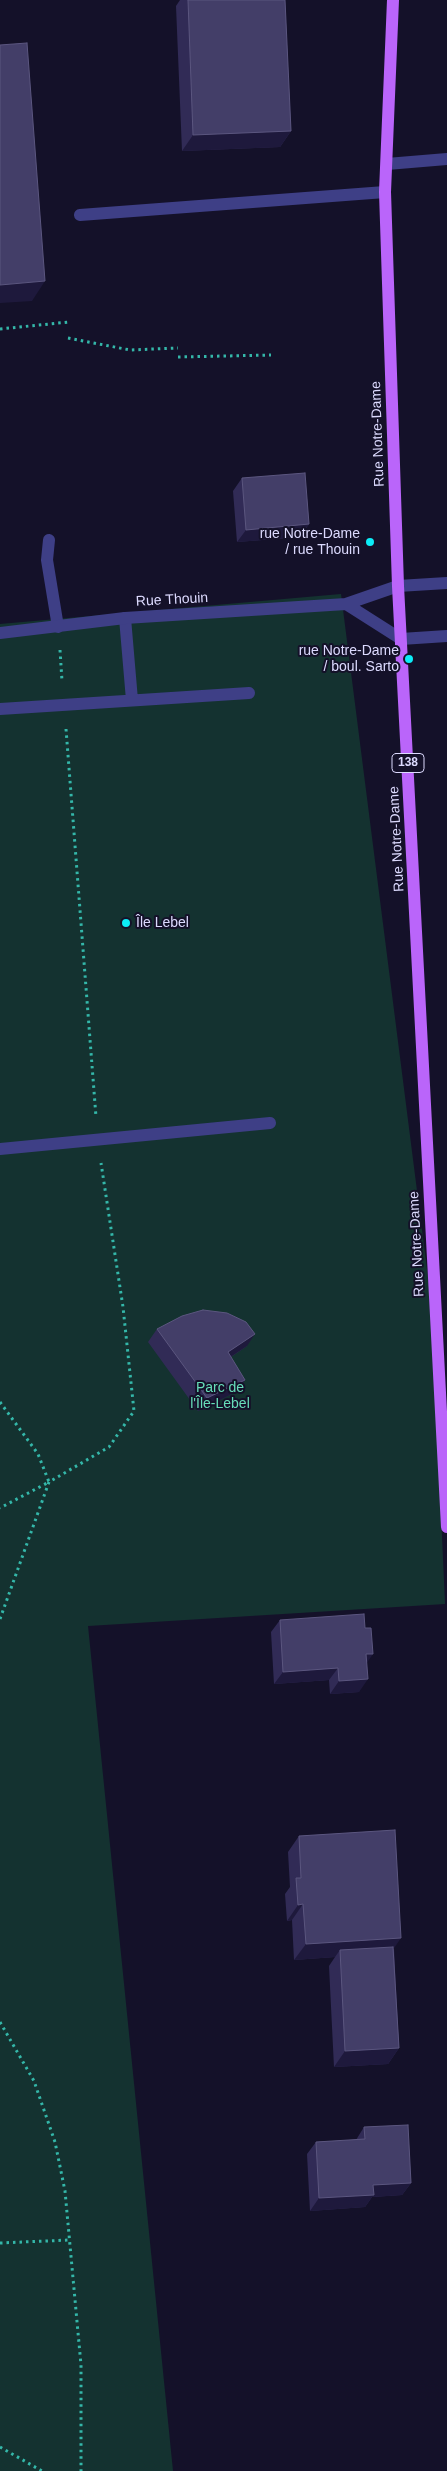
<!DOCTYPE html>
<meta charset="utf-8">
<style>
body{margin:0}
canvas{display:block;background:#141129}
</style>
<canvas width="447" height="2471"></canvas>
<script>
const ctx = document.querySelector('canvas').getContext('2d');
ctx.lineJoin = 'round';
function fillPath(path, color) { ctx.fillStyle = color; ctx.fill(path, 'evenodd'); }
const toPath = rows => new Path2D(rows.map(r => 'M' + r).join(''));
function stroke(path, color, width, dash) { ctx.strokeStyle = color; ctx.lineWidth = width; ctx.lineCap = dash ? 'butt' : 'round'; ctx.setLineDash(dash || []); ctx.stroke(path); }
function write(font, color, halo, rows, align = 'center') {
  ctx.font = font + ' Helvetica,sans-serif'; ctx.lineWidth = 4; ctx.setLineDash([]); ctx.textBaseline = 'middle'; ctx.strokeStyle = halo; ctx.fillStyle = color; for (const [text, x, y, turn = 0] of rows) {
    ctx.save(); ctx.translate(x, y); ctx.rotate((+turn || 0) * Math.PI / 180); ctx.textAlign = isNaN(turn) ? turn : align; if (halo) ctx.strokeText(text, 0, 0); ctx.fillText(text, 0, 0); ctx.restore();
  }
}
fillPath(toPath([
 [341,594,437,1348,439,1469,445,1604,88,1626,173,2471,0,2471,0,624]
]), '#143230');
stroke(toPath([
 [0,329,69,322],
 [68,338,130,350,178,348],
 [178,357,271,355],
 [60,650,62,681],
 [66,729,96,1117],
 [0,1402,38,1454,49,1482,0,1508],
 [0,1619,49,1482,109,1447,134,1411,123,1307,101,1163],
 [0,2022,34,2081,55,2142,65,2191,81,2365,81,2471],
 [0,2243,69,2240],
 [0,2447,42,2471]
]), '#34b7a9', 3, [2.5, 4]);
stroke(toPath([
 [80,215,385,192],
 [49,540,47,560,58,627],
 [125,618,132,700],
 [0,709,249,693],
 [0,1149,270,1123]
]), '#3e3f86', 12);
stroke(toPath([
 [387,164,447,159],
 [346,604,401,639,447,636],
 [0,633,125,618,346,604,398,586,447,583]
]), '#3e3f86', 12);
stroke(toPath([
 [393,0,385,192,398,586,447,1527]
]), '#ba65fa', 12);
fillPath(toPath([
 [180,0,285,0,291,131,280,147,182,151,176,6],
 [242,478,309,524,300,537,237,542,233,491],
 [157,1329,247,1346,231,1357,245,1380,236,1392,198,1411,148,1342],
 [280,1620,367,1662,359,1692,330,1694,329,1680,274,1684,271,1632],
 [299,1836,394,1949,399,2048,388,2064,334,2067,329,1966,335,1957,294,1960,292,1920,287,1921,285,1894,290,1887,288,1852],
 [364,2127,411,2183,402,2195,372,2197,365,2207,310,2211,307,2154,316,2142,356,2140]
]), '#312b56');
fillPath(toPath([
 [291,131,280,147,182,151,193,135],
 [45,281,32,301,0,303,0,285],
 [309,524,300,537,237,542,246,530],
 [255,1334,247,1346,220,1364,228,1352],
 [245,1380,236,1392,198,1411,207,1398],
 [366,1654,373,1654,364,1667],
 [338,1668,329,1680,274,1684,283,1672],
 [368,1679,359,1692,330,1694,339,1681],
 [303,1904,292,1920,287,1921,298,1905],
 [401,1938,390,1954,340,1950,335,1957,294,1960,306,1944],
 [399,2048,388,2064,334,2067,345,2051],
 [411,2183,402,2195,372,2197,365,2207,310,2211,319,2198,373,2185]
]), '#1e193c');
const building = toPath([
 [188,0,285,0,291,131,193,135,188,0],
 [27,43,45,281,0,285,0,45,27,43],
 [305,473,309,524,246,530,242,478,305,473],
 [203,1310,227,1313,246,1322,255,1334,228,1352,245,1380,207,1398,157,1329,182,1316,203,1310],
 [364,1614,365,1628,371,1628,373,1654,366,1654,368,1679,339,1681,338,1668,283,1672,280,1620,364,1614],
 [395,1830,401,1938,306,1944,303,1904,298,1905,296,1878,301,1878,299,1836,395,1830],
 [393,1947,399,2048,345,2051,340,1950,393,1947],
 [408,2125,411,2183,373,2185,374,2195,319,2198,316,2142,365,2139,364,2127,408,2125]
]);
fillPath(building, '#433e68');
stroke(building, '#5b567f', 1);
for (const [x, y, r, color] of [
 [370,542,5,"#0cecf7"],
 [409,659,5,"#0cecf7"],
 [126,923,5,"#0cecf7"]
]) { const dot = new Path2D(); dot.arc(x, y, r, 0, 2 * Math.PI); ctx.fillStyle = color; ctx.fill(dot); stroke(dot, '#141129', 2); }
for (const [x, y, w] of [
 [408,763,32]
]) { const box = new Path2D(); box.roundRect(x - w / 2, y - 9.5, w, 19, 4); ctx.fillStyle = '#141129'; ctx.fill(box); stroke(box, '#dcdafe', 1); }
write('bold 12px', '#dcdafe', null, [
 ["138",408,763]
]);
write('14px', '#dcdafe', '#141129', [
 ["Rue Notre-Dame",378,434,-92],
 ["Rue Thouin",172,600,-3],
 ["Rue Notre-Dame",397,839,-93],
 ["Rue Notre-Dame",417,1244,-93]
]);
write('14px', '#dcdafe', '#141129', [
 ["rue Notre-Dame",360,534],
 ["/ rue Thouin",360,550],
 ["rue Notre-Dame",399,651],
 ["/ boul. Sarto",399,667],
 ["Île Lebel",136,923,"left"]
], 'right');
write('14px', '#67ddb9', '#141129', [
 ["Parc de",220,1388],
 ["l'Île-Lebel",220,1404]
]);
</script>
